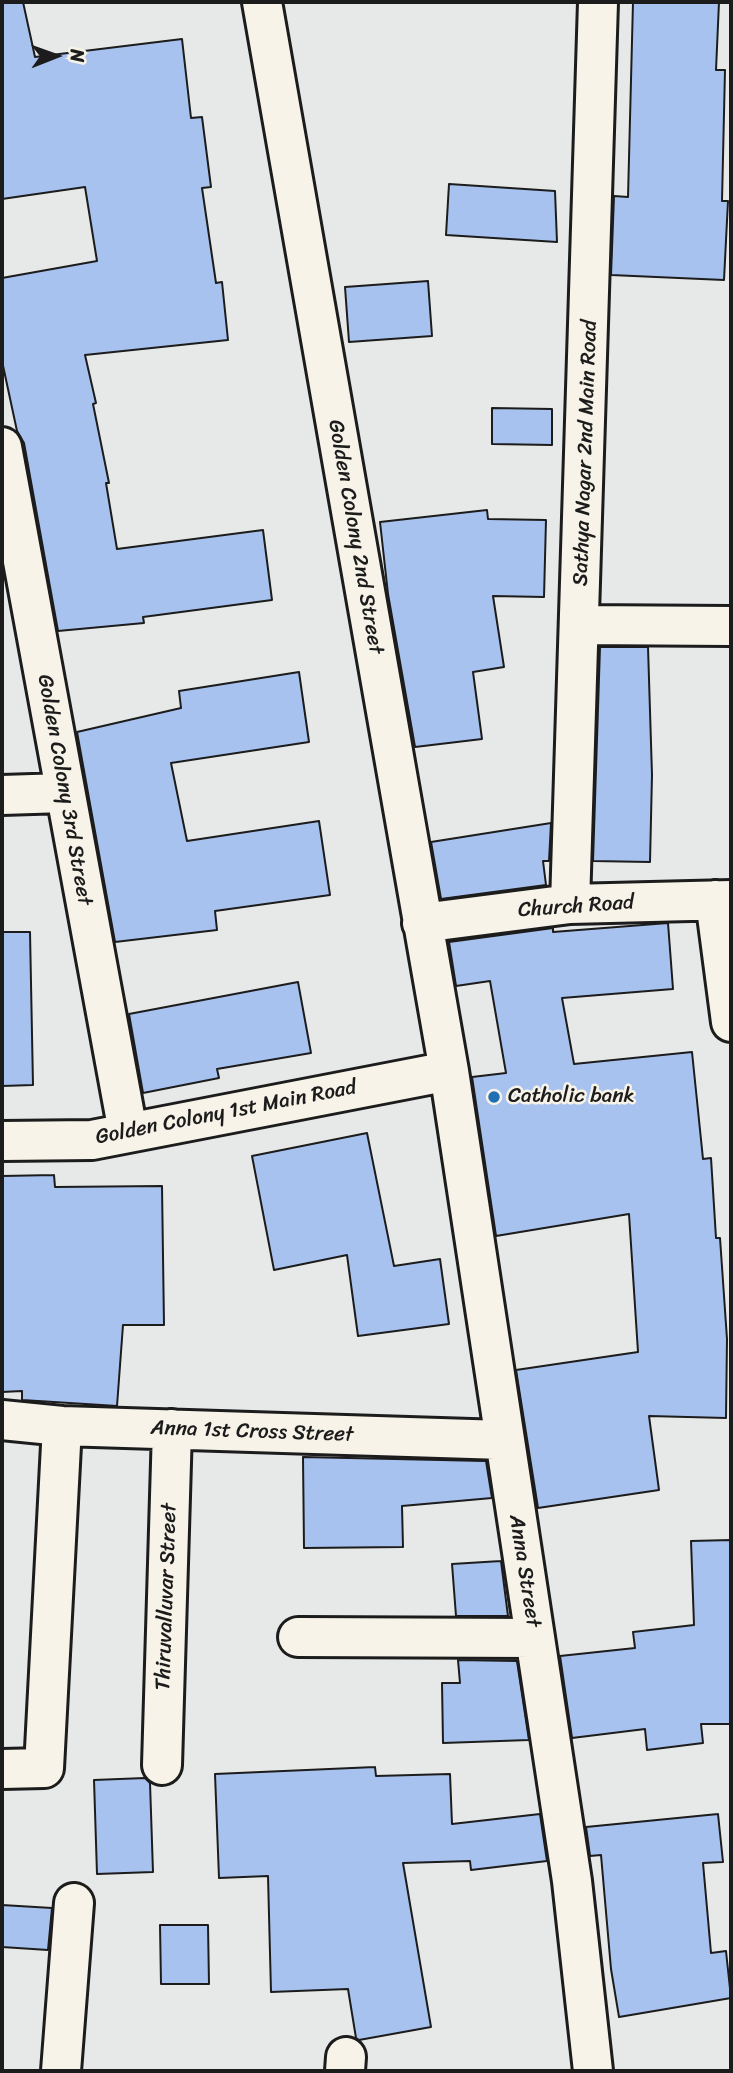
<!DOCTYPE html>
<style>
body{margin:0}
#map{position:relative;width:733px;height:2073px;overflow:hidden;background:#e7e9e9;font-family:Sriracha,sans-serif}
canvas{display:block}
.frame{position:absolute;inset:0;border:4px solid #1c1c1c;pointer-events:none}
.north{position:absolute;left:21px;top:21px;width:70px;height:70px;-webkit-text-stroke:5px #f7f3e8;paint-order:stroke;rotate:89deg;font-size:19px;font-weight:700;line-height:28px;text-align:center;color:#1c1c1c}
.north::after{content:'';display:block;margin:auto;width:24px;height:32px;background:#1c1c1c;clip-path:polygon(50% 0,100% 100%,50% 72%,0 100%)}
</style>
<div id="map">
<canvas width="733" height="2073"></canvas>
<div class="frame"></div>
<div class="north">N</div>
</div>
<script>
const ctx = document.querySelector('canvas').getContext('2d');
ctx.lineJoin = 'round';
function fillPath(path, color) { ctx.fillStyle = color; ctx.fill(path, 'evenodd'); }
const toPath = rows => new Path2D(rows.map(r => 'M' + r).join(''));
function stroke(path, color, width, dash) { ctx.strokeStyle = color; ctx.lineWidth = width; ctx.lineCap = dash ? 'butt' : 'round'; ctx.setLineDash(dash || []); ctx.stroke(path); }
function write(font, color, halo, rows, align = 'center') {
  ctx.font = font + ' Sriracha,sans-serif'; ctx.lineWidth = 5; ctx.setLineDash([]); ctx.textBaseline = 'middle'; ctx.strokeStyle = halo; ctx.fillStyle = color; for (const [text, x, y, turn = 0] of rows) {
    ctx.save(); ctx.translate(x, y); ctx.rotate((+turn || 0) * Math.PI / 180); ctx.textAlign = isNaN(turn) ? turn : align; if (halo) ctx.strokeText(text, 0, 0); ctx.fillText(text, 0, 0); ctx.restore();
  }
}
const building = toPath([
 [2,2,23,2,35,57,182,39,191,118,202,117,211,187,202,188,216,283,222,282,228,340,85,355,96,403,93,404,109,483,106,483,117,549,263,530,272,600,143,617,144,623,58,631,24,443,17,431,2,361,2,278,97,261,85,187,2,199,2,2],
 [633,2,719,2,716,70,725,70,722,201,728,201,724,280,611,275,614,196,628,197,633,2],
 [449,184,555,191,557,242,446,235,449,184],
 [428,281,432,336,349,342,345,287,428,281],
 [492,408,552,409,552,445,492,444,492,408],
 [487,510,488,519,546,520,544,597,493,596,504,667,473,672,482,739,415,747,388,594,380,522,487,510],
 [600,647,648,647,652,775,650,862,593,861,600,647],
 [299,672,309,742,171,763,187,841,319,821,330,895,215,911,217,930,115,942,77,732,181,708,179,691,299,672],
 [551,823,549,861,543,861,546,885,441,899,431,842,551,823],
 [668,923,673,989,562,998,574,1064,692,1052,703,1159,711,1158,716,1238,720,1238,727,1339,726,1418,649,1416,659,1490,538,1508,516,1370,638,1352,629,1214,496,1236,472,1077,506,1073,490,981,456,986,449,942,553,928,553,932,668,923],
 [2,932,30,932,33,1085,2,1086,2,932],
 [298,982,311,1053,217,1069,219,1078,143,1093,129,1014,298,982],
 [367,1133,394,1266,440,1259,449,1324,358,1336,347,1255,274,1270,252,1156,367,1133],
 [54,1175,55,1187,162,1186,164,1325,123,1325,117,1406,22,1400,22,1391,2,1392,2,1176,54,1175],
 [303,1457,486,1461,492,1498,402,1506,403,1547,304,1548,303,1457],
 [731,1540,731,1724,701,1724,703,1743,647,1750,645,1729,572,1738,560,1656,635,1648,633,1632,694,1625,691,1541,731,1540],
 [501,1561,508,1616,456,1616,452,1564,501,1561],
 [458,1660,517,1661,529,1740,443,1743,442,1683,460,1683,458,1660],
 [375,1767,376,1776,450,1774,452,1824,540,1814,547,1861,471,1870,470,1861,403,1863,431,2027,359,2040,356,2038,348,1989,271,1992,268,1876,219,1878,215,1774,375,1767],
 [145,1778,150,1783,153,1872,97,1874,94,1780,145,1778],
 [718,1814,723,1862,703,1863,711,1953,726,1951,731,1998,619,2017,611,1969,601,1855,590,1856,586,1827,718,1814],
 [2,1905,52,1908,48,1950,2,1947,2,1905],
 [160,1925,208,1925,209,1984,161,1984,160,1925]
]);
fillPath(building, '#a8c2ef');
stroke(building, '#1c1c1c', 2);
const minor = toPath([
 [262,2,449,1071,572,1881,593,2071],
 [2,447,128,1132],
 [581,625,731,626],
 [2,795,64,793],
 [715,900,731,1022],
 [570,904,598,2],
 [422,923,570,904,731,900],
 [2,1141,92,1140,449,1071],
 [2,1420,62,1426,503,1440],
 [298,1637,534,1638],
 [162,1765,172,1429],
 [2,1769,44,1768,62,1426],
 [61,2071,74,1903],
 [345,2071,346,2057]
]);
stroke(minor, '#1c1c1c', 44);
stroke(minor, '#f7f3e8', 38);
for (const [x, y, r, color] of [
 [494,1097,7,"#1f6fb2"]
]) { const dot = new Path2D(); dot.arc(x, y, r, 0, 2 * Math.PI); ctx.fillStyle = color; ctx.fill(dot); stroke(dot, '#f7f3e8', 2.5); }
write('21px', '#1c1c1c', '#f7f3e8', [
 ["Sathya Nagar 2nd Main Road",586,453,-88],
 ["Golden Colony 2nd Street",355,537,80],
 ["Golden Colony 3rd Street",64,790,80],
 ["Church Road",576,907,-4],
 ["Golden Colony 1st Main Road",226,1113,-11],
 ["Anna 1st Cross Street",252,1432,2],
 ["Anna Street",524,1571,81],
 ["Thiruvalluvar Street",167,1597,-88]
]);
write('21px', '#1c1c1c', '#f7f3e8', [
 ["Catholic bank",508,1097]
], 'left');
</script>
